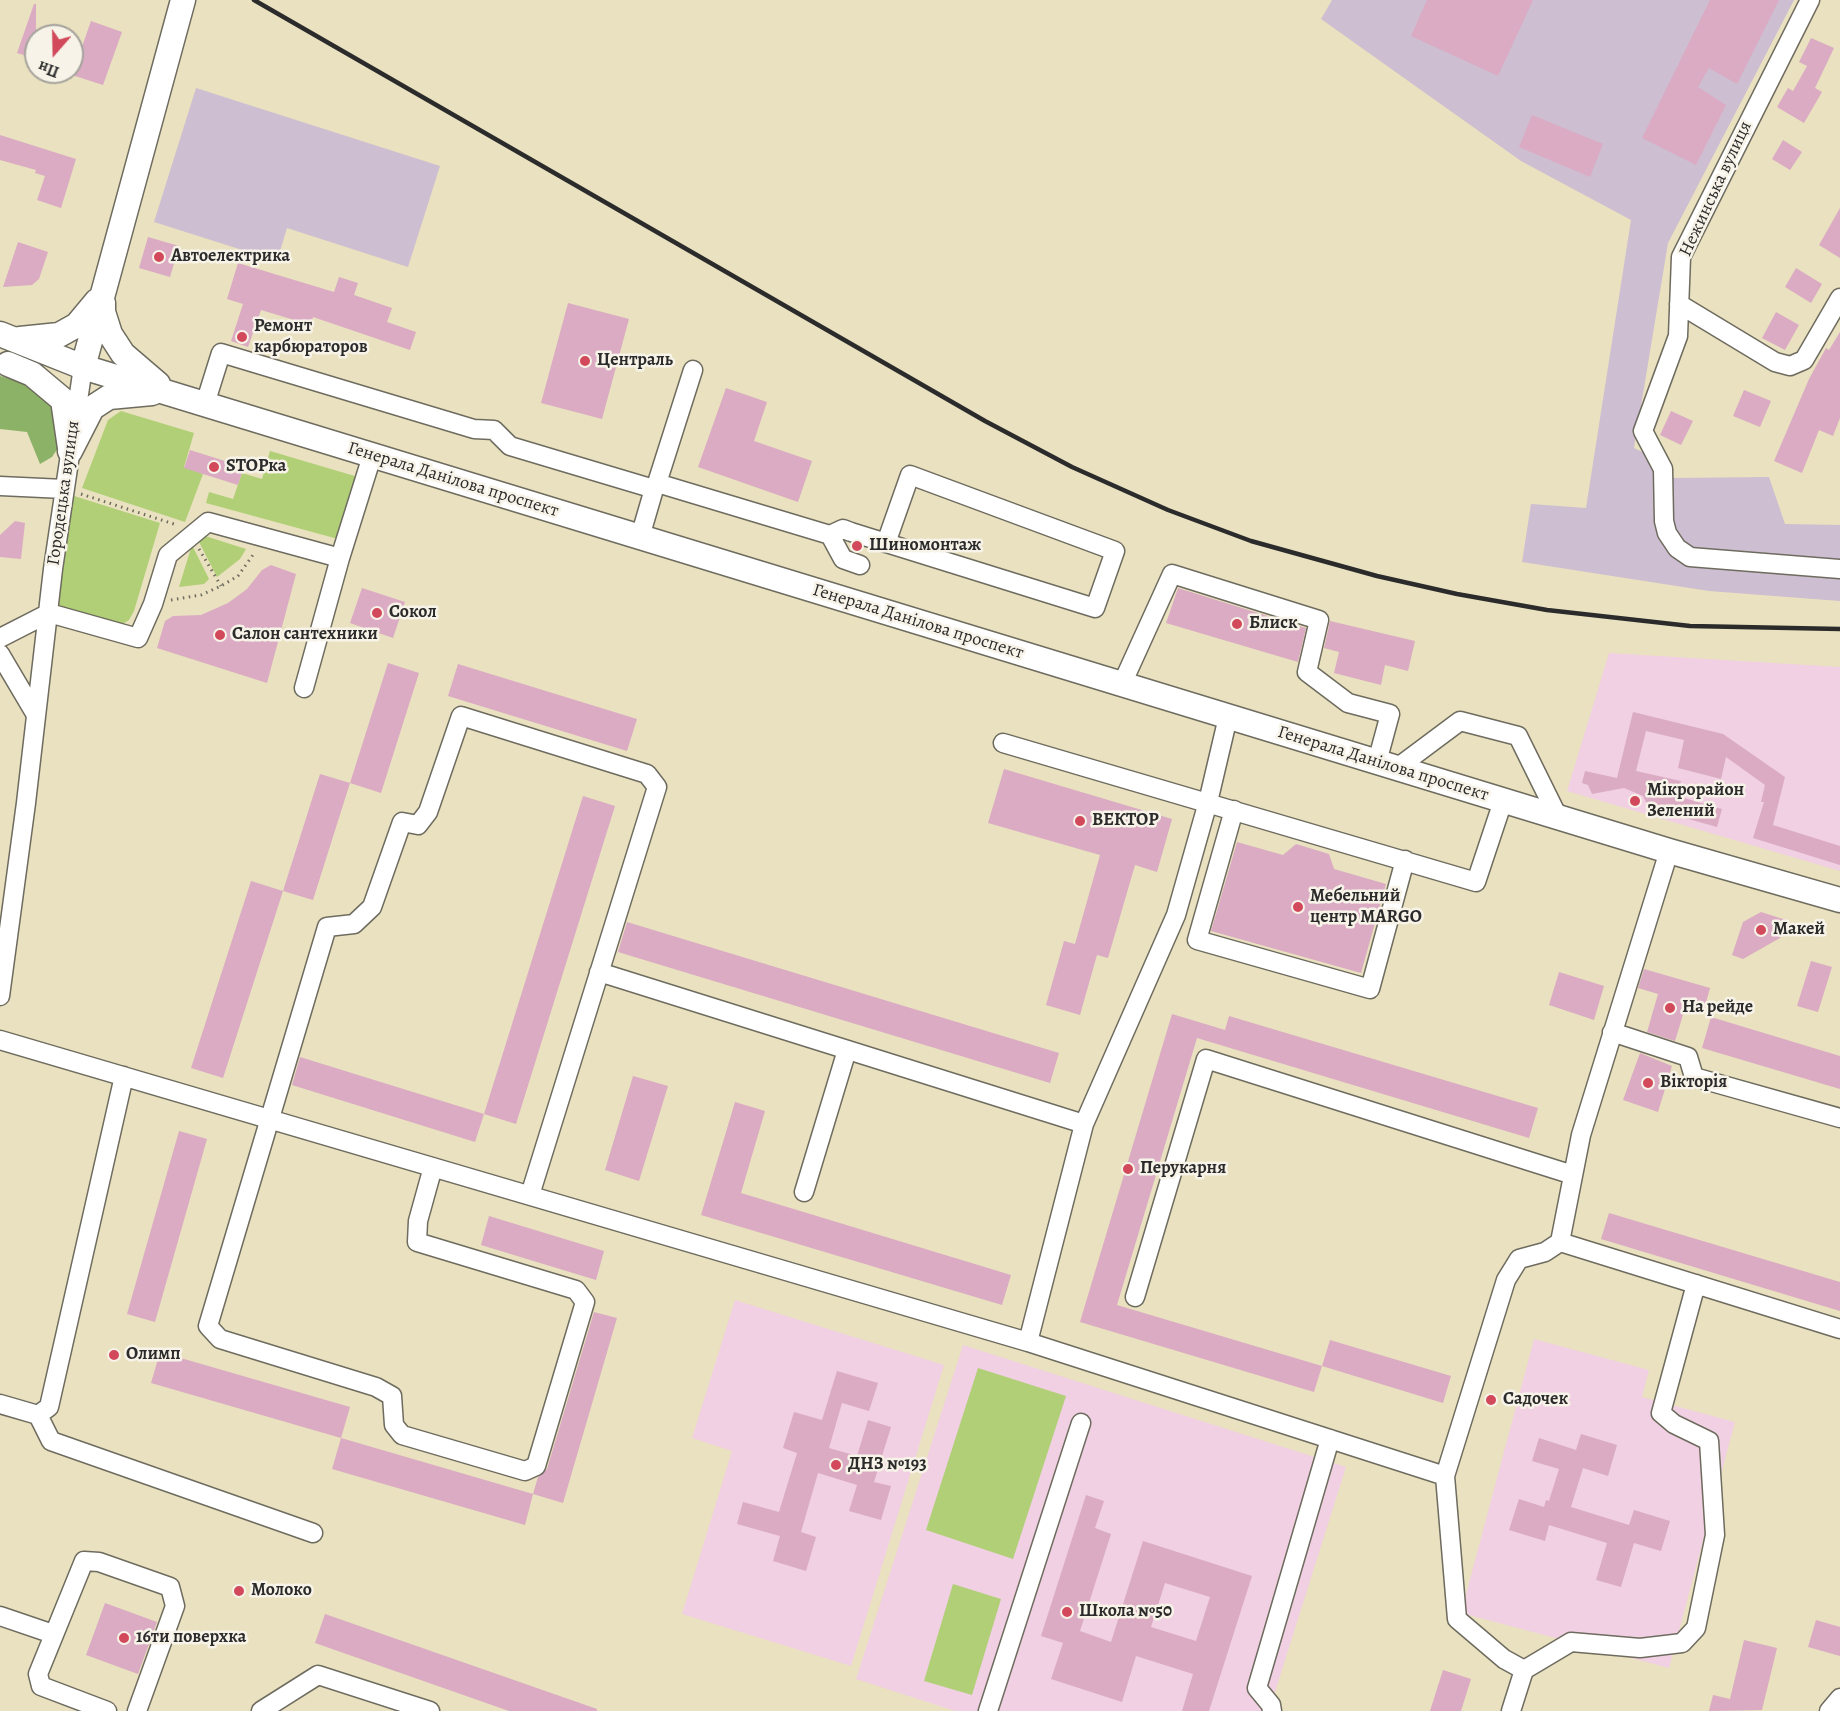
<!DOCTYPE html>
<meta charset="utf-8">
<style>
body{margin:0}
#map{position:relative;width:1840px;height:1711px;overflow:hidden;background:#e9e1bf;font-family:Alegreya,serif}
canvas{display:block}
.north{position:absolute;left:24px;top:24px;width:60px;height:60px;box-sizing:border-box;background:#f7f3e8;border:2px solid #a5a39c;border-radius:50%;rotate:200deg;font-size:16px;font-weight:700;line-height:24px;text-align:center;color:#2b2b2b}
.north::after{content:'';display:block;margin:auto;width:21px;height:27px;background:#d1495b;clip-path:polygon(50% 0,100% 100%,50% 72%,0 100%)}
</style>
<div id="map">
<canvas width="1840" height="1711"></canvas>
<div class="north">Пн</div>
</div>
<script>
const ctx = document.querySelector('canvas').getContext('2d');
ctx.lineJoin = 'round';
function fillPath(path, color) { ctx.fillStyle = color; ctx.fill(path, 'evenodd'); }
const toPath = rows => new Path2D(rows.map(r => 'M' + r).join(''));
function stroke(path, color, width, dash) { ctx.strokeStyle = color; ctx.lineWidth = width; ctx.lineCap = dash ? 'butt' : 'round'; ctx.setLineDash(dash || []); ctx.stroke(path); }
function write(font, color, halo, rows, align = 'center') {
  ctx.font = font + ' Alegreya,serif'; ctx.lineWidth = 5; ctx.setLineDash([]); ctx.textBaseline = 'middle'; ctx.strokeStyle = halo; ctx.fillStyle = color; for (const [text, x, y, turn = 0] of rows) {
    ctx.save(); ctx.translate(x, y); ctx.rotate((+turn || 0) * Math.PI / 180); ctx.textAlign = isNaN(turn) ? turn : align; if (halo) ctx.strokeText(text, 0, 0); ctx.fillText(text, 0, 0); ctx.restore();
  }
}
fillPath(toPath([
 [1609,653,1840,667,1840,871,1567,791],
 [735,1300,944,1365,851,1666,682,1614,732,1451,692,1438],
 [1534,1339,1649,1370,1642,1397,1735,1422,1669,1668,1461,1613],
 [963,1345,1346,1467,1269,1711,955,1711,856,1679]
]), '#f1d0e3');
fillPath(toPath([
 [1332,0,1794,0,1668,243,1634,448,1659,460,1674,478,1769,477,1785,524,1840,525,1840,601,1709,591,1522,562,1531,504,1586,508,1631,220,1521,161,1321,19],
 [196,88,440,166,408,267,287,228,277,261,154,222]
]), '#cebed1');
fillPath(toPath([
 [121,411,194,433,184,467,203,474,185,522,82,488,108,420],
 [270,451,358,477,338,539,206,503,209,492,233,499,242,473,262,479],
 [71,495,160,523,134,611,129,620,121,625,57,611],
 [202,535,246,549,240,559,217,577,197,538],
 [192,545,209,579,204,584,179,587],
 [978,1368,1066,1396,1013,1559,926,1530],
 [953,1584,1001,1599,972,1695,924,1681]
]), '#b0cf76');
fillPath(toPath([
 [0,376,28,384,54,400,60,445,52,457,40,464,27,432,0,429]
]), '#8cb267');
fillPath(toPath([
 [1427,0,1533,0,1498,76,1411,36],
 [1710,0,1779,0,1737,84,1709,68,1698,87,1726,105,1696,165,1642,138],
 [34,4,36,4,36,59,17,53],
 [91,21,122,32,103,85,72,75],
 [1811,38,1834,48,1815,88,1822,92,1804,123,1777,107,1788,88,1793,91,1807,66,1799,62],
 [1532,115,1603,144,1590,177,1519,147],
 [0,135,76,159,61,208,37,200,45,176,35,173,36,170,0,160],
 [1783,140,1802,152,1790,170,1772,159],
 [1840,208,1840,258,1819,245],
 [148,237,179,246,170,277,139,268],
 [18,242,48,252,39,279,32,285,3,287],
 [238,263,334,292,339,277,358,283,354,295,392,308,387,322,416,332,410,350,313,317,311,325,261,310,248,347,231,341,243,304,227,299],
 [1796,268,1822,284,1811,303,1785,287],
 [568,303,629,319,602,419,541,403],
 [1776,312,1799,325,1785,350,1762,338],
 [1840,332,1840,418,1833,436,1819,430,1802,473,1774,461,1809,379,1826,348,1829,350],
 [726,388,767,402,754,441,812,461,798,502,698,467],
 [1744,390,1771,401,1760,427,1733,416],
 [1671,411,1693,421,1681,445,1660,435],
 [190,450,244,467,238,485,184,468],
 [15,521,25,523,21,559,0,557,0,535],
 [271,565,296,574,267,683,157,648,165,621,173,616,201,615,228,603,247,589,262,570],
 [362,588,405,602,393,638,350,623],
 [1178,588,1306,628,1298,662,1166,623],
 [1330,621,1415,641,1408,671,1385,665,1381,685,1334,673,1339,652,1324,648],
 [388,663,419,673,381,793,350,783],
 [458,664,637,719,627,751,448,696],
 [1633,712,1723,734,1785,777,1773,825,1840,846,1840,865,1753,838,1764,802,1761,802,1765,785,1726,757,1721,779,1678,768,1684,740,1646,731,1636,771,1681,781,1677,796,1722,809,1717,827,1649,808,1643,796,1624,788,1592,794,1588,785,1582,783,1585,771,1617,778],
 [1004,769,1172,819,1157,872,1135,865,1108,958,1097,955,1080,1015,1046,1005,1064,941,1075,944,1100,855,988,823],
 [320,774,350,783,313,900,283,891],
 [583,796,615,806,516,1124,484,1114],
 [1237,842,1283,855,1296,844,1329,854,1334,869,1386,884,1361,973,1211,931],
 [251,881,283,891,223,1078,191,1068],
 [1761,912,1786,920,1780,938,1743,959,1732,955,1743,922],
 [627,922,1059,1053,1050,1083,618,952],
 [1811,961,1832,967,1818,1012,1797,1006],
 [1644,969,1710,988,1704,1010,1686,1005,1675,1041,1647,1032,1658,994,1638,988],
 [1559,972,1604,986,1594,1020,1549,1005],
 [1172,1014,1225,1030,1229,1016,1538,1108,1529,1138,1197,1038,1117,1305,1322,1366,1314,1392,1080,1322],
 [1711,1017,1840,1056,1840,1089,1702,1048],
 [1640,1053,1672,1066,1658,1112,1623,1100],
 [300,1057,484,1114,475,1142,292,1085],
 [633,1076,668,1086,639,1181,605,1170],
 [735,1102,765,1111,741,1193,1011,1275,1002,1305,701,1215],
 [179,1131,207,1139,155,1322,127,1314],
 [1609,1213,1840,1282,1840,1311,1601,1239],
 [489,1216,604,1251,596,1280,481,1245],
 [594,1312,617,1318,563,1503,533,1494,538,1477,547,1469],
 [1330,1340,1451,1376,1443,1403,1322,1366],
 [160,1352,350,1407,341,1438,151,1383],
 [837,1371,878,1383,869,1411,842,1403,829,1448,857,1456,868,1420,891,1427,874,1482,891,1486,881,1520,849,1511,857,1485,818,1473,801,1532,816,1537,806,1571,773,1561,780,1536,737,1524,743,1502,779,1512,797,1453,783,1448,794,1412,822,1420],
 [1581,1434,1617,1445,1608,1476,1583,1468,1571,1507,1629,1525,1634,1510,1670,1521,1661,1551,1634,1543,1621,1587,1596,1580,1607,1543,1549,1525,1545,1541,1509,1530,1519,1499,1544,1507,1546,1500,1549,1501,1559,1469,1532,1461,1539,1438,1576,1450],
 [341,1438,533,1494,525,1525,332,1469],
 [1086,1495,1104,1501,1095,1528,1111,1534,1080,1631,1111,1642,1143,1541,1252,1576,1209,1711,1182,1711,1193,1674,1136,1656,1122,1702,1051,1679,1063,1643,1041,1636],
 [1165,1583,1210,1597,1196,1641,1151,1627],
 [105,1603,157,1622,138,1674,86,1655],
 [325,1614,597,1709,597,1711,509,1711,315,1643],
 [1816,1620,1840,1627,1840,1656,1808,1647],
 [1744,1640,1777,1648,1762,1710,1709,1711,1713,1695,1730,1699],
 [1443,1670,1471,1679,1461,1711,1430,1711]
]), '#daabc3');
const minor = toPath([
 [1810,0,1681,257,1678,336,1643,431,1663,469,1664,521,1667,533,1677,548,1690,557,1840,569],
 [1679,304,1775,362,1790,366,1804,360,1840,298],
 [205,404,221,353,474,429,494,430,510,446,654,489,640,537],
 [657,483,693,370],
 [0,486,64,489],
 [654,489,657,483,830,535,843,529,851,532,1095,608,1115,551,910,475,886,543],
 [830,535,843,559,860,565],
 [340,558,372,456],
 [0,638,49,613,138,638,153,604,168,555,208,522,340,558,304,688],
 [0,654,36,715],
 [1122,684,1172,574,1319,620,1307,672,1348,703,1390,714,1377,762],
 [1228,717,1208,802,1176,915,1084,1124,1028,1342,1445,1476],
 [1003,743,1476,882,1503,801],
 [1397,768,1460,721,1518,736,1558,817],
 [1234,810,1197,940,1370,989,1405,860],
 [599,972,1084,1124],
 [0,996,26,803,53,569,83,367],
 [1612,1032,1688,1057,1694,1077,1840,1118],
 [0,1040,1028,1342],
 [433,1167,418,1221,417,1242,576,1290,585,1302,536,1466,525,1471,402,1435,394,1425,392,1396,376,1387,220,1339,208,1326,327,927,354,924,372,907,402,822,418,825,428,812,461,716,647,774,657,787,530,1195],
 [804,1192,847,1050],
 [1560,1242,1840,1329],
 [1135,1297,1206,1059,1573,1175],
 [0,1404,38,1415,51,1441,313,1533],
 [38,1415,49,1407,124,1076],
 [0,1616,53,1634],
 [1524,1670,1571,1642,1640,1648,1682,1643,1696,1628,1715,1535,1709,1441,1674,1424,1661,1413,1696,1284],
 [107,1711,41,1686,38,1674,84,1561,99,1562,170,1587,175,1606,137,1711],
 [261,1711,318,1675,430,1711],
 [988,1711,1081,1423],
 [1272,1711,1271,1705,1257,1688,1330,1439],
 [1511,1711,1524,1670,1504,1659,1457,1619,1445,1476,1506,1280,1519,1259,1545,1252,1560,1242,1581,1135,1669,851],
 [1829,1711,1840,1698]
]);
const major = toPath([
 [103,303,103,312,110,334,123,354,158,384],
 [0,334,83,367,1669,851,1840,900],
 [20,339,59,335,77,325,97,301],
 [8,364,32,374,63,400,70,448],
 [83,367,183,0],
 [70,451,92,408,109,397,152,393]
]);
stroke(minor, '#6e6b5f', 21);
stroke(major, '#6e6b5f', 27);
stroke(toPath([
 [81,494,177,525],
 [199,549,221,586],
 [171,600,201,595,221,586,238,576,255,552]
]), '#6e6b5f', 3, [1.5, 4.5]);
stroke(minor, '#fff', 18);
stroke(major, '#fff', 24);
stroke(toPath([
 [254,0,985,421,1072,467,1168,510,1251,541,1377,576,1457,594,1547,610,1690,626,1840,629]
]), '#2b2b2b', 4.5);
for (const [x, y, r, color] of [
 [159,257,6,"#d1495b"],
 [242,337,6,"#d1495b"],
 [585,361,6,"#d1495b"],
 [214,467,6,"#d1495b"],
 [857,546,6,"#d1495b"],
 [377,613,6,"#d1495b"],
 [1237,624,6,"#d1495b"],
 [220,635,6,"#d1495b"],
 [1635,801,6,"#d1495b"],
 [1080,821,6,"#d1495b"],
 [1298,907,6,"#d1495b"],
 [1761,930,6,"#d1495b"],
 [1670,1008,6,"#d1495b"],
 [1648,1083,6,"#d1495b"],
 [1128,1169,6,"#d1495b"],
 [114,1355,6,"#d1495b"],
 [1491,1400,6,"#d1495b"],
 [836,1465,6,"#d1495b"],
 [239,1591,6,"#d1495b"],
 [1067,1612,6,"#d1495b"],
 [124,1638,6,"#d1495b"]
]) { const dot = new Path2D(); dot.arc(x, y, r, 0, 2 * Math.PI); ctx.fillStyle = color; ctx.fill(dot); stroke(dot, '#f7f3e8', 2); }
write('18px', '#2b2b2b', '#f7f3e8', [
 ["Нежинська вулиця",1716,189,-65],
 ["Генерала Данілова проспект",453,480,17],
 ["Городецька вулиця",64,493,-82],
 ["Генерала Данілова проспект",918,622,17],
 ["Генерала Данілова проспект",1383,764,17]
]);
write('bold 18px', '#2b2b2b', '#f7f3e8', [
 ["Автоелектрика",171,257],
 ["Ремонт",254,327],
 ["карбюраторов",254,348],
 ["Централь",597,361],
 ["STOPка",226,467],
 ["Шиномонтаж",869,546],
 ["Сокол",389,613],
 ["Блиск",1249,624],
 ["Салон сантехники",232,635],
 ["Мікрорайон",1647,791],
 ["Зелений",1647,812],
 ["ВЕКТОР",1092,821],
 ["Мебельний",1310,897],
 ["центр MARGO",1310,918],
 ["Макей",1773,930],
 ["На рейде",1682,1008],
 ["Вікторія",1660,1083],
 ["Перукарня",1140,1169],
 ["Олимп",126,1355],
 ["Садочек",1503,1400],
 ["ДНЗ №193",848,1465],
 ["Молоко",251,1591],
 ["Школа №50",1079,1612],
 ["16ти поверхка",136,1638]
], 'left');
</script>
